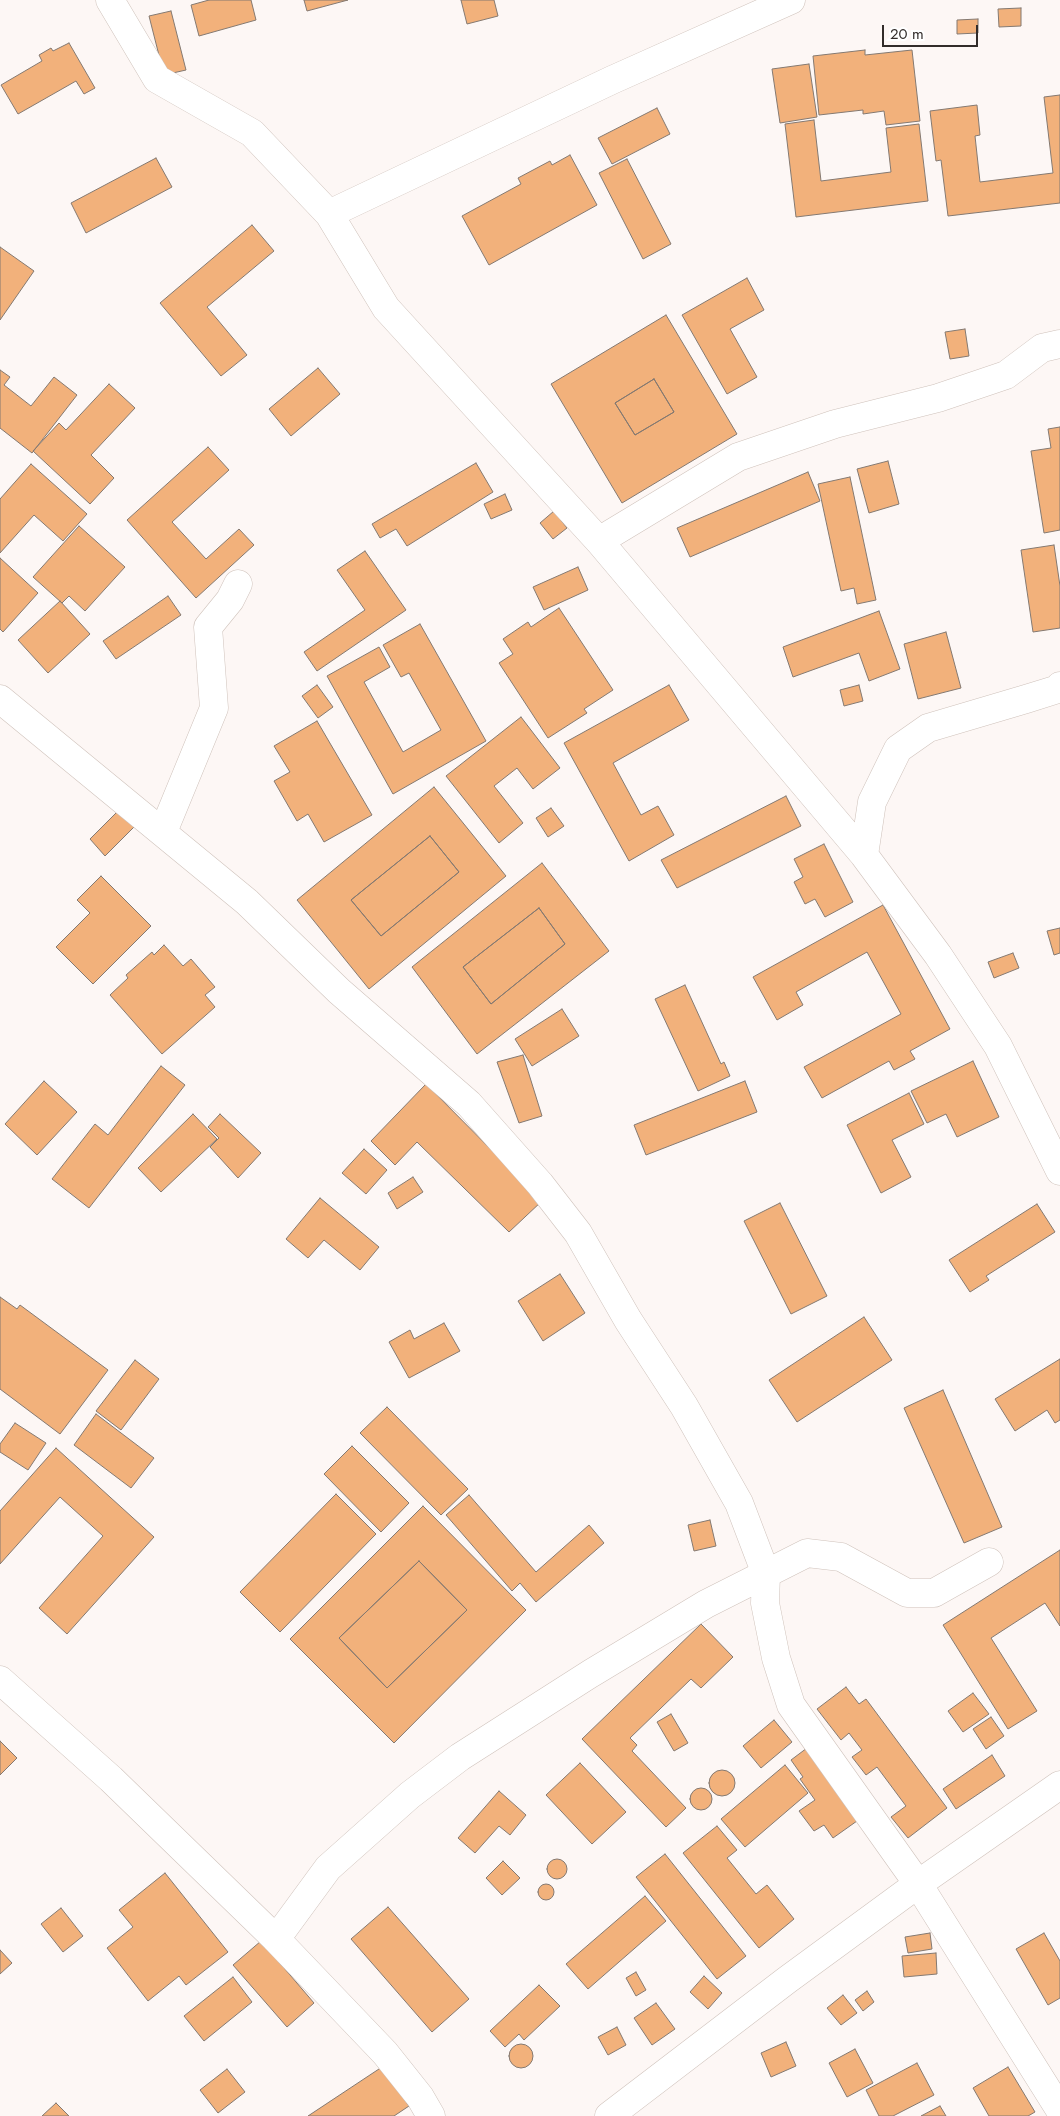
<!DOCTYPE html>
<style>
body{margin:0}
#map{position:relative;width:1060px;height:2116px;overflow:hidden;background:#fdf7f5;font-family:Jost,sans-serif}
canvas{display:block}
.scale{position:absolute;left:882px;top:25px;width:96px;height:22px;box-sizing:border-box;border:2px solid #322c2a;border-top:0;padding-left:6px;font-size:15px;line-height:18px;white-space:nowrap;color:#322c2a;-webkit-text-stroke:4px #fff;paint-order:stroke}
</style>
<div id="map">
<canvas width="1060" height="2116"></canvas>
<div class="scale">20 m</div>
</div>
<script>
const ctx = document.querySelector('canvas').getContext('2d');
ctx.lineJoin = 'round';
function fillPath(path, color) { ctx.fillStyle = color; ctx.fill(path, 'evenodd'); }
const toPath = rows => new Path2D(rows.map(r => 'M' + r).join(''));
function stroke(path, color, width, dash) { ctx.strokeStyle = color; ctx.lineWidth = width; ctx.lineCap = dash ? 'butt' : 'round'; ctx.setLineDash(dash || []); ctx.stroke(path); }
const building = toPath([
 [209,0,251,0,256,20,199,36,191,5,209,0],
 [304,0,348,0,307,11,304,0],
 [461,0,494,0,498,16,467,24,461,0],
 [1021,8,1021,26,999,27,998,9,1021,8],
 [171,11,186,70,164,75,149,16,171,11],
 [978,19,978,33,957,34,957,20,978,19],
 [69,43,95,88,84,94,76,81,18,114,1,85,42,61,39,55,51,48,53,51,69,43],
 [865,50,865,55,912,50,920,121,886,125,884,111,863,114,863,110,819,115,813,56,865,50],
 [809,64,817,117,780,123,772,69,809,64],
 [1060,95,1060,203,948,216,941,160,936,161,930,111,977,105,980,135,975,136,980,182,1053,173,1044,97,1060,95],
 [657,108,670,134,612,164,598,138,657,108],
 [814,120,821,181,891,172,886,128,919,124,928,201,796,217,785,124,814,120],
 [570,155,597,205,489,265,462,216,521,184,518,178,550,161,552,165,570,155],
 [156,158,172,187,86,233,71,203,156,158],
 [627,159,671,244,643,259,599,173,627,159],
 [252,225,274,251,207,307,247,355,221,376,160,303,252,225],
 [0,247,34,271,0,320,0,247],
 [747,278,764,310,730,329,757,377,727,394,682,315,747,278],
 [666,315,737,434,622,503,551,384,666,315],
 [654,379,674,412,635,435,615,403,654,379],
 [965,329,969,356,950,359,945,332,965,329],
 [318,368,340,394,291,436,269,409,318,368],
 [0,370,10,377,4,385,31,406,54,377,77,395,32,453,0,428,0,370],
 [654,379,674,412,635,435,615,403,654,379],
 [109,384,135,408,91,455,114,478,90,504,33,451,59,423,66,430,109,384],
 [1060,427,1060,530,1044,533,1031,451,1051,448,1048,429,1060,427],
 [208,447,229,470,172,522,206,559,239,529,254,545,196,598,127,520,208,447],
 [888,461,899,504,869,513,857,469,888,461],
 [476,463,493,492,407,546,396,529,380,538,372,524,476,463],
 [31,464,87,514,63,541,34,515,0,553,0,499,31,464],
 [808,472,820,501,690,557,677,528,808,472],
 [850,477,876,600,857,604,854,588,841,591,818,484,850,477],
 [505,494,512,510,491,519,484,504,505,494],
 [554,511,567,528,553,539,540,523,554,511],
 [79,526,125,567,85,611,69,596,62,603,33,577,79,526],
 [1054,545,1060,586,1060,628,1033,632,1021,550,1054,545],
 [365,551,406,610,317,671,304,652,365,610,337,570,365,551],
 [0,558,38,593,3,632,0,629,0,558],
 [578,567,588,590,544,610,533,587,578,567],
 [168,596,181,615,116,659,103,641,168,596],
 [60,601,90,634,48,673,18,640,60,601],
 [559,608,613,690,584,709,587,713,548,738,499,663,513,654,503,639,528,622,531,627,559,608],
 [879,611,900,669,869,681,859,653,793,677,783,647,879,611],
 [420,624,486,741,393,794,327,676,379,647,390,667,364,682,403,752,441,730,409,673,401,677,383,645,420,624],
 [946,632,961,688,918,699,904,644,946,632],
 [317,685,333,707,318,718,302,696,317,685],
 [669,685,689,720,613,763,641,815,658,806,674,835,629,861,564,743,669,685],
 [859,685,863,701,844,706,840,690,859,685],
 [521,717,560,768,533,789,517,768,494,786,523,823,499,843,446,776,521,717],
 [317,721,372,815,324,842,308,814,297,821,274,781,290,772,274,746,317,721],
 [434,787,506,876,369,989,297,900,434,787],
 [430,836,459,872,381,936,351,900,430,836],
 [786,796,801,826,677,888,661,860,786,796],
 [551,808,564,826,548,837,536,818,551,808],
 [119,810,135,826,105,856,90,839,119,810],
 [430,836,459,872,381,936,351,900,430,836],
 [824,844,853,902,825,917,815,899,805,904,794,882,803,877,794,859,824,844],
 [542,863,609,951,477,1054,412,967,542,863],
 [539,908,565,944,491,1004,463,967,539,908],
 [101,876,151,926,93,984,56,947,90,913,77,900,101,876],
 [883,905,950,1029,910,1051,915,1059,894,1070,889,1061,822,1098,804,1067,901,1014,867,952,796,992,803,1005,777,1020,753,977,883,905],
 [539,908,565,944,491,1004,463,967,539,908],
 [1060,928,1060,953,1054,955,1047,931,1060,928],
 [164,945,183,966,191,959,215,987,205,995,215,1007,162,1054,110,995,128,978,126,975,152,952,154,955,164,945],
 [1013,953,1019,968,994,978,988,962,1013,953],
 [685,985,721,1064,724,1062,730,1076,698,1091,655,999,685,985],
 [562,1009,579,1036,532,1066,515,1039,562,1009],
 [523,1055,542,1116,519,1123,497,1062,523,1055],
 [973,1061,999,1117,957,1137,946,1114,927,1123,911,1091,973,1061],
 [161,1066,185,1085,89,1208,52,1179,95,1124,108,1135,161,1066],
 [44,1081,77,1112,37,1155,5,1124,44,1081],
 [745,1081,757,1112,646,1155,634,1125,745,1081],
 [426,1084,542,1201,509,1232,417,1142,395,1165,371,1141,426,1084],
 [909,1093,924,1124,892,1140,911,1177,881,1193,847,1125,909,1093],
 [193,1114,217,1139,161,1192,138,1168,193,1114],
 [220,1114,261,1153,238,1178,210,1147,219,1138,208,1127,220,1114],
 [364,1149,387,1170,366,1194,342,1173,364,1149],
 [413,1177,423,1192,397,1209,388,1193,413,1177],
 [320,1198,379,1247,360,1270,324,1240,308,1258,286,1239,320,1198],
 [780,1203,827,1296,791,1314,744,1221,780,1203],
 [1037,1204,1055,1232,986,1276,989,1280,970,1292,949,1260,1037,1204],
 [560,1274,585,1313,543,1341,518,1301,560,1274],
 [0,1297,17,1309,20,1305,108,1370,60,1434,0,1389,0,1297],
 [864,1317,892,1360,797,1422,769,1380,864,1317],
 [444,1323,460,1351,409,1378,389,1342,410,1330,414,1339,444,1323],
 [1060,1359,1060,1420,1055,1423,1047,1410,1015,1431,995,1399,1060,1359],
 [135,1360,159,1379,121,1430,96,1411,135,1360],
 [943,1390,1002,1527,964,1543,904,1408,943,1390],
 [387,1407,468,1489,441,1515,360,1433,387,1407],
 [96,1414,154,1458,131,1488,74,1445,96,1414],
 [15,1423,46,1443,28,1470,0,1452,0,1444,15,1423],
 [352,1446,409,1503,381,1532,324,1474,352,1446],
 [56,1448,154,1537,67,1634,39,1608,103,1536,60,1497,0,1564,0,1511,56,1448],
 [336,1494,376,1534,280,1632,240,1592,336,1494],
 [469,1495,536,1572,589,1525,604,1543,536,1602,520,1583,512,1591,446,1515,469,1495],
 [423,1506,526,1610,394,1743,290,1639,423,1506],
 [419,1561,467,1610,387,1688,339,1638,419,1561],
 [710,1520,716,1546,694,1551,688,1525,710,1520],
 [1060,1550,1060,1626,1045,1603,991,1638,1037,1711,1008,1729,943,1625,1060,1550],
 [419,1561,467,1610,387,1688,339,1638,419,1561],
 [701,1624,733,1657,701,1688,691,1679,630,1738,637,1745,632,1751,686,1808,666,1827,582,1739,701,1624],
 [846,1687,859,1704,866,1699,947,1808,908,1838,891,1817,906,1806,877,1767,866,1775,852,1757,862,1750,849,1733,841,1740,817,1709,846,1687],
 [973,1693,989,1714,963,1732,948,1711,973,1693],
 [671,1714,688,1743,674,1751,657,1722,671,1714],
 [991,1717,1004,1736,986,1749,973,1729,991,1717],
 [774,1720,792,1742,761,1768,743,1746,774,1720],
 [0,1741,17,1758,0,1775,0,1741],
 [807,1748,864,1816,833,1838,824,1825,814,1831,799,1811,815,1800,800,1779,803,1777,791,1760,807,1748],
 [992,1755,1005,1776,956,1809,943,1789,992,1755],
 [580,1763,626,1812,592,1844,546,1795,580,1763],
 [785,1765,808,1793,745,1847,721,1819,785,1765],
 '709 1783a13 13 0 1 1 26 0a13 13 0 1 1-26 0Z',
 '690 1799a11 11 0 1 1 22 0a11 11 0 1 1-22 0Z',
 [499,1791,526,1815,510,1835,499,1826,475,1853,458,1838,499,1791],
 [717,1826,737,1850,727,1858,756,1894,767,1885,794,1919,759,1948,683,1853,717,1826],
 [665,1854,746,1956,717,1979,636,1877,665,1854],
 '547 1869a10 10 0 1 1 20 0a10 10 0 1 1-20 0Z',
 [503,1861,520,1878,502,1895,486,1878,503,1861],
 [165,1873,228,1952,186,1985,179,1976,148,2001,107,1948,133,1927,119,1910,165,1873],
 '538 1892a8 8 0 1 1 16 0a8 8 0 1 1-16 0Z',
 [645,1896,666,1921,588,1989,566,1964,645,1896],
 [388,1907,469,1999,432,2032,351,1939,388,1907],
 [61,1908,83,1936,63,1952,41,1924,61,1908],
 [930,1933,932,1949,908,1953,905,1937,930,1933],
 [1044,1933,1060,1961,1060,1998,1048,2005,1016,1949,1044,1933],
 [261,1941,314,2003,287,2027,233,1965,261,1941],
 [0,1950,12,1963,0,1974,0,1950],
 [936,1953,937,1974,904,1977,902,1956,936,1953],
 [636,1972,646,1990,636,1996,626,1978,636,1972],
 [704,1976,722,1993,708,2009,690,1992,704,1976],
 [233,1977,252,2002,204,2041,184,2016,233,1977],
 [539,1985,560,2006,524,2040,519,2034,505,2047,490,2031,539,1985],
 [867,1991,874,2002,863,2011,855,2000,867,1991],
 [843,1995,857,2013,841,2025,827,2008,843,1995],
 [656,2003,675,2029,652,2045,634,2018,656,2003],
 [617,2027,626,2045,608,2055,598,2037,617,2027],
 [786,2042,796,2066,771,2077,761,2053,786,2042],
 '509 2056a12 12 0 1 1 24 0a12 12 0 1 1-24 0Z',
 [855,2049,873,2083,847,2097,829,2063,855,2049],
 [917,2063,934,2095,893,2116,879,2116,866,2090,917,2063],
 [382,2067,409,2106,394,2116,308,2116,382,2067],
 [1008,2067,1035,2112,1028,2116,989,2116,973,2088,1008,2067],
 [227,2069,245,2092,218,2113,200,2090,227,2069],
 [56,2103,69,2116,42,2116,56,2103],
 [940,2106,946,2116,921,2116,940,2106]
]);
fillPath(building, '#f2b17b');
stroke(building, '#847971', 1);
const minor = toPath([
 [110,0,157,79,252,133,329,214,386,308,599,541,864,855,938,955,998,1046,1060,1171],
 [329,214,612,80,791,0],
 [599,541,738,457,835,424,938,398,1006,375,1042,348,1060,344],
 [0,699,247,902,339,991,469,1104,540,1184,578,1233,628,1320,684,1406,739,1503,766,1574,765,1603,776,1658,791,1705,918,1884,1060,2110],
 [163,832,214,708,208,627,230,600,238,584],
 [864,855,872,802,898,749,928,728,1026,699,1058,689,1060,686],
 [0,1680,111,1779,276,1939,385,2053,420,2097,431,2116],
 [276,1939,328,1868,410,1795,460,1757,590,1674,706,1604,807,1553,841,1557,907,1593,934,1593,989,1562],
 [609,2116,787,1980,918,1884,1060,1785]
]);
stroke(minor, '#cfc2bb', 29);
stroke(minor, '#fff', 28);
</script>
